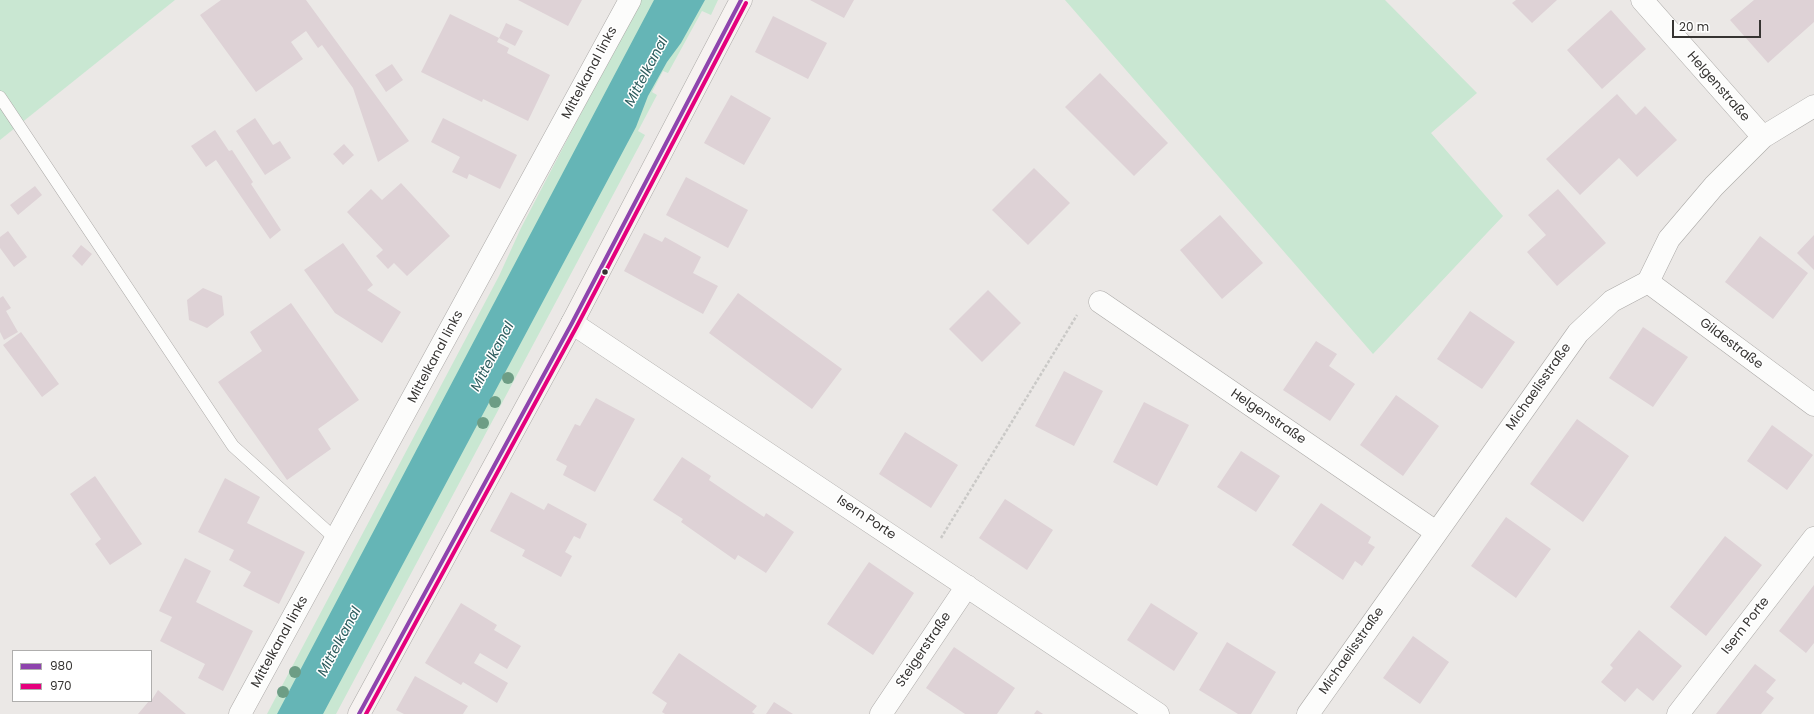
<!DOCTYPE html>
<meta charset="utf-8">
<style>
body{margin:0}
#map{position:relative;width:1814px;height:714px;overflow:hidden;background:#ebe8e6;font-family:Poppins,sans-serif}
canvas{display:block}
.legend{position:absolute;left:12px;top:650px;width:140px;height:52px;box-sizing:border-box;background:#fff;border:1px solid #afaead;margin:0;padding:5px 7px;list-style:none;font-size:12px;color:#363432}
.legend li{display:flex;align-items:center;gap:8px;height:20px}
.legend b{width:20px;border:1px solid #afaead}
.scale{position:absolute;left:1672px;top:20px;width:89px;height:18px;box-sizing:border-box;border:2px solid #363432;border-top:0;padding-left:5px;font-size:12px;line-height:14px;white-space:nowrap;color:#363432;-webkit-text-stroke:3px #fff;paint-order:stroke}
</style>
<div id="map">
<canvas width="1814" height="714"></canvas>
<ul class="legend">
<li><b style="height:5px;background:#8e44ad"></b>980</li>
<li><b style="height:5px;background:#e5007d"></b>970</li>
</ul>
<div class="scale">20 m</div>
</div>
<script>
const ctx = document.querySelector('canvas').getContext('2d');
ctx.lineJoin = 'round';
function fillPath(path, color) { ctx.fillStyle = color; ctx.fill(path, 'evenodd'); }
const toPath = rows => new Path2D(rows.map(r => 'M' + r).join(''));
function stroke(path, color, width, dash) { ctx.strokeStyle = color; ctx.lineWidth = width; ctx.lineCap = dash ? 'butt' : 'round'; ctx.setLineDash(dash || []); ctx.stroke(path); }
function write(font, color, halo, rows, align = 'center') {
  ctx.font = font + ' Poppins,sans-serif'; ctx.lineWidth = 3; ctx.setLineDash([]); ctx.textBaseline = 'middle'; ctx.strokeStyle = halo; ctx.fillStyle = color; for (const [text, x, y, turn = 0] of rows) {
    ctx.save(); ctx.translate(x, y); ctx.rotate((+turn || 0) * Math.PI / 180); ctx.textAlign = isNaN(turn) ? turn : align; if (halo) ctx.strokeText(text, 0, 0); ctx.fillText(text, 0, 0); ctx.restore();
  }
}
fillPath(toPath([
 [0,0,175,0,0,140],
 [640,0,718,0,711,15,702,11,668,73,663,71,652,92,657,95,638,131,645,135,336,714,267,714,499,276,521,228],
 [1065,0,1385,0,1477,93,1431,133,1503,216,1373,354]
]), '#c9e7d2');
fillPath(toPath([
 [654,0,705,0,681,43,667,62,648,96,636,127,323,714,277,714]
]), '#65b5b6');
fillPath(toPath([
 [221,0,306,0,409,141,378,162,353,88,322,45,318,48,306,31,291,42,303,59,256,92,200,15],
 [518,0,582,0,568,26],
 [810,0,854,0,844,18],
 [1516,0,1557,0,1532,23,1512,3],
 [1754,0,1814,0,1814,22,1768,63,1730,20],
 [1611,10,1646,49,1602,89,1567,50],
 [450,14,499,38,497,42,509,48,507,53,550,75,528,121,483,99,482,102,421,72],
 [773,16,827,43,808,79,755,52],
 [506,23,523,31,515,46,499,38],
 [392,64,403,80,386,92,375,75],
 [1100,73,1168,143,1134,176,1065,107],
 [1617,94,1636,115,1645,106,1677,140,1637,177,1619,158,1580,195,1546,159],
 [731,95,771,118,744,165,704,143],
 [255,118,273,145,280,141,291,158,265,175,236,131],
 [443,118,517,155,500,189,469,174,467,179,452,172,460,157,431,142],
 [215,130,229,151,232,150,253,182,251,184,281,230,270,239,216,160,206,167,191,146],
 [344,144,354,155,343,165,333,154],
 [1034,168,1070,203,1028,245,992,210],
 [686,177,748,210,728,248,666,215],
 [401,183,450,236,407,276,394,263,388,269,376,256,383,250,347,212,371,189,382,200],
 [35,186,42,195,18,215,10,205],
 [1558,189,1606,243,1557,286,1527,252,1546,235,1528,215],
 [1220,215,1263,263,1222,299,1180,250],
 [8,231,27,257,14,267,0,248,0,237],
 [644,233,662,242,665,237,701,257,693,273,718,286,703,314,624,271],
 [1814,235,1814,270,1797,253],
 [1760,236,1808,273,1773,319,1725,282],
 [343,243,373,285,367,290,401,312,382,343,335,313,304,270],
 [81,245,92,254,82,266,72,256],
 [203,288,222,296,224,315,207,328,189,320,187,300],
 [988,290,1021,323,982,362,949,329],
 [738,293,842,369,812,409,709,333],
 [3,296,11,308,6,311,18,332,4,340,0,332,0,298],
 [291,303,359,400,318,429,331,449,287,480,218,382,262,351,250,332],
 [1470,311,1515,342,1482,389,1437,359],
 [1643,327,1688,357,1653,407,1609,378],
 [21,332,59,384,42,397,3,345],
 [1316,341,1337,354,1329,366,1355,384,1330,421,1283,390],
 [1064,371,1103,391,1074,446,1035,426],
 [1396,395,1439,426,1403,476,1360,445],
 [596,398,635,419,595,492,563,475,567,466,556,460,575,424,580,426],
 [1144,402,1189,425,1157,486,1113,462],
 [1577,419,1629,456,1583,522,1530,484],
 [1772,425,1813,455,1787,490,1747,461],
 [905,432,958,465,931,508,879,474],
 [1241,451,1280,476,1256,512,1217,487],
 [682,457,711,476,709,480,737,499,764,517,766,513,794,532,766,573,738,555,735,560,681,522,683,519,653,500],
 [95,476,142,544,110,565,95,544,101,539,70,494],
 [225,478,260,497,247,523,305,552,279,604,243,586,251,572,229,560,234,550,198,532],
 [511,492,544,510,548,503,587,524,580,539,574,536,565,552,572,556,561,577,522,556,525,550,490,531],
 [1005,499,1053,530,1027,570,979,538],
 [1321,503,1371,537,1368,543,1375,547,1362,566,1355,561,1343,580,1292,545],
 [1506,517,1551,549,1516,598,1471,566],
 [1725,536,1762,565,1706,636,1670,607],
 [185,558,211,571,196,602,253,631,223,691,198,678,205,664,160,641,172,617,159,611],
 [869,562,914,593,873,655,827,624],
 [1814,585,1814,643,1806,653,1779,631],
 [461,603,497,625,494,630,521,646,507,669,480,653,474,663,508,683,497,703,463,682,461,685,425,663],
 [1151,603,1198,633,1174,671,1127,640],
 [1639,630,1682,666,1653,701,1637,688,1625,702,1601,682,1613,668,1610,665],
 [1413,636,1449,662,1420,704,1383,678],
 [1227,642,1276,672,1251,714,1238,714,1199,690],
 [954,647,1015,688,997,714,965,714,926,688],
 [679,653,757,706,752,712,755,714,665,714,662,712,667,703,652,693],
 [1755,664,1776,680,1766,692,1774,698,1761,714,1716,714],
 [415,676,468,706,463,714,404,714,396,710],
 [158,690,186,714,138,714,149,701,151,701],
 [774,702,793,714,766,714],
 [1037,710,1043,714,1034,714]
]), '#ded2d6');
const lane = toPath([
 [0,97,233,446,337,540]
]);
const street = toPath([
 [1642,0,1763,137],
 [1648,282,1814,405],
 [1100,302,1436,532],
 [572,323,1158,714],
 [240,714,630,0],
 [881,714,967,586],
 [1308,714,1578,333,1612,301,1648,282,1669,239,1714,186,1763,137,1814,106],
 [1678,714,1814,538]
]);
const secondary = toPath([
 [359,714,572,323,741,0]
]);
stroke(lane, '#aba9a7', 13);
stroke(street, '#aba9a7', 23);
stroke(secondary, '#aba9a7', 23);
stroke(toPath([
 [941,538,1077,315]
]), '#cac9c7', 2.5, [3, 2]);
stroke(lane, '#fcfcfb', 12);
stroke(street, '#fcfcfb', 22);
stroke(secondary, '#f7f3f1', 22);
stroke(toPath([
 [359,714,572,323,741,0]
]), '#8e44ad', 4);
stroke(toPath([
 [366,714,577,326,746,3]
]), '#e5007d', 4);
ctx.fillStyle = '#6d9d85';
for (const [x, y] of [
 [508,378],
 [495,402],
 [483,423],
 [295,672],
 [283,692]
]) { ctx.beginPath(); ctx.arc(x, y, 6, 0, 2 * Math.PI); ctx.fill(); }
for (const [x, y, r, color] of [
 [605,272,3.5,"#363432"]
]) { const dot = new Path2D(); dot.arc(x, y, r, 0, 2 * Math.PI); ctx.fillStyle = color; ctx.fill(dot); stroke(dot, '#fff', 1.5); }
write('13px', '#363432', '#fff', [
 ["Mittelkanal links",590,73,-62],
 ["Helgenstraße",1718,87,49],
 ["Gildestraße",1731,344,37],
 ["Mittelkanal links",436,357,-62],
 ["Michaelisstraße",1539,387,-55],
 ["Helgenstraße",1268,417,34],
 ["Isern Porte",866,518,34],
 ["Isern Porte",1746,626,-52],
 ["Mittelkanal links",280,642,-61],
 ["Steigerstraße",924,650,-56],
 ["Michaelisstraße",1352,651,-55]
]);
write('italic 14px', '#2e5d5e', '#fff', [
 ["Mittelkanal",647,72,-62],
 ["Mittelkanal",493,357,-62],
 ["Mittelkanal",340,642,-62]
]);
</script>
